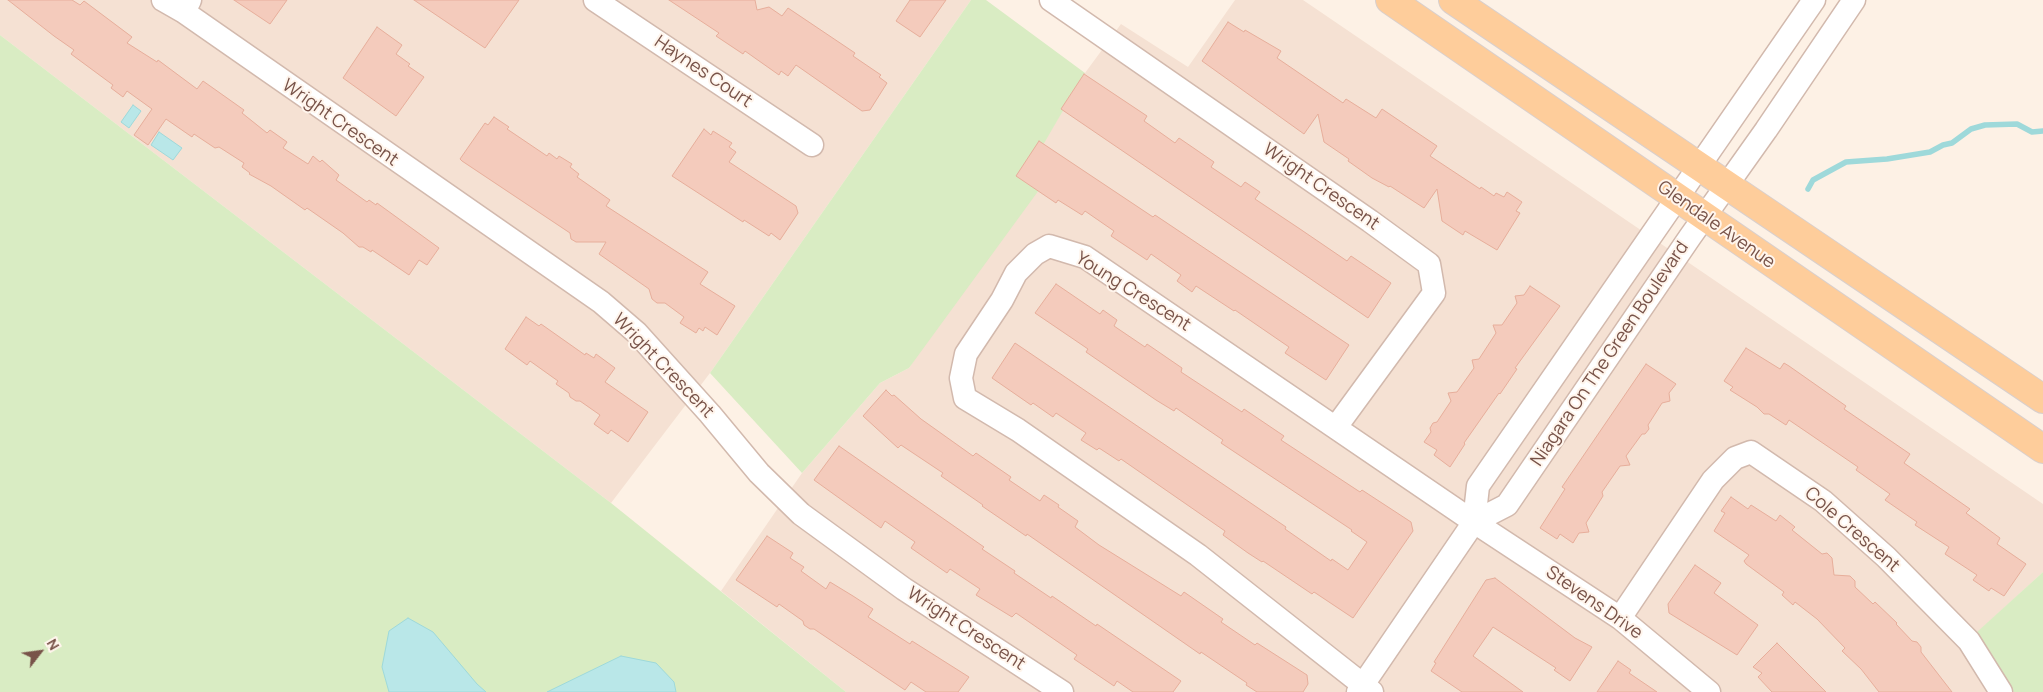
<!DOCTYPE html>
<style>
body{margin:0}
#map{position:relative;width:2043px;height:692px;overflow:hidden;background:#fdf1e5;font-family:Manrope,sans-serif}
canvas{display:block}
.north{position:absolute;left:15px;top:627px;width:50px;height:50px;-webkit-text-stroke:4px #fff5ec;paint-order:stroke;rotate:60deg;font-size:14px;font-weight:700;line-height:20px;text-align:center;color:#785349}
.north::after{content:'';display:block;margin:auto;width:18px;height:22px;background:#785349;clip-path:polygon(50% 0,100% 100%,50% 72%,0 100%)}
</style>
<div id="map">
<canvas width="2043" height="692"></canvas>
<div class="north">N</div>
</div>
<script>
const ctx = document.querySelector('canvas').getContext('2d');
ctx.lineJoin = 'round';
function fillPath(path, color) { ctx.fillStyle = color; ctx.fill(path, 'evenodd'); }
const toPath = rows => new Path2D(rows.map(r => 'M' + r).join(''));
function stroke(path, color, width, dash) { ctx.strokeStyle = color; ctx.lineWidth = width; ctx.lineCap = dash ? 'butt' : 'round'; ctx.setLineDash(dash || []); ctx.stroke(path); }
function write(font, color, halo, rows, align = 'center') {
  ctx.font = font + ' Manrope,sans-serif'; ctx.lineWidth = 4; ctx.setLineDash([]); ctx.textBaseline = 'middle'; ctx.strokeStyle = halo; ctx.fillStyle = color; for (const [text, x, y, turn = 0] of rows) {
    ctx.save(); ctx.translate(x, y); ctx.rotate((+turn || 0) * Math.PI / 180); ctx.textAlign = isNaN(turn) ? turn : align; if (halo) ctx.strokeText(text, 0, 0); ctx.fillText(text, 0, 0); ctx.restore();
  }
}
fillPath(toPath([
 [0,0,971,0,710,373,611,503,0,35],
 [1235,0,1303,0,2043,504,2043,572,1978,632,2014,692,846,692,721,591,802,473,880,383,909,368,1085,73,1121,24,1188,67]
]), '#f5e1d3');
fillPath(toPath([
 [971,0,986,0,1085,73,1029,169,1039,190,909,368,880,383,802,473,710,373],
 [0,35,611,503,846,692,0,692],
 [2043,572,2043,692,2014,692,1977,632]
]), '#d9ecc3');
const water = toPath([
 [133,105,141,111,129,128,121,122,133,105],
 [159,132,182,148,173,160,151,145,159,132],
 [408,618,433,632,477,684,486,692,389,692,382,667,389,631,408,618],
 [621,656,656,663,674,682,676,692,547,692,621,656]
]);
fillPath(water, '#b9e7e8');
stroke(water, '#9ed9da', 1);
stroke(toPath([
 [1808,189,1813,180,1846,162,1887,159,1930,152,1943,145,1952,143,1971,129,1985,125,2017,124,2032,132,2043,131]
]), '#9ed9da', 5.5);
const building = toPath([
 [8,0,72,0,80,5,84,1,132,37,127,43,157,62,158,60,197,89,203,81,244,110,242,113,267,133,270,130,287,142,283,148,308,164,313,156,320,162,322,160,339,175,336,180,367,202,369,200,376,205,377,203,439,248,427,265,419,260,409,275,372,250,371,252,363,247,359,247,343,233,307,208,305,210,271,186,249,174,250,173,242,167,244,163,219,147,215,148,194,134,192,137,166,119,148,145,134,135,152,109,127,91,123,97,111,88,113,85,71,54,74,50,54,36,8,0],
 [234,0,287,0,270,24,234,0],
 [414,0,519,0,485,48,414,0],
 [669,0,755,0,757,10,769,7,782,16,788,8,855,53,853,56,881,75,879,77,887,83,870,110,862,111,796,65,788,76,781,71,779,75,745,51,743,54,716,36,719,33,669,0],
 [910,0,946,0,920,37,896,21,910,0],
 [1228,22,1244,32,1245,30,1281,51,1277,58,1343,103,1346,99,1376,118,1382,109,1437,146,1430,156,1480,189,1481,187,1494,196,1496,193,1504,197,1507,192,1522,202,1516,211,1520,213,1497,250,1465,231,1463,235,1442,221,1437,189,1424,208,1390,186,1389,187,1372,178,1348,161,1349,159,1324,142,1318,114,1304,134,1202,61,1228,22],
 [377,27,402,45,396,54,410,64,408,66,424,77,396,116,343,78,377,27],
 [1084,74,1147,116,1144,121,1175,143,1179,138,1214,162,1211,167,1241,187,1245,182,1260,192,1255,199,1300,229,1347,261,1351,256,1391,283,1368,318,1061,109,1084,74],
 [494,117,509,127,507,129,547,156,549,153,557,159,559,156,572,164,570,167,579,174,577,177,610,200,606,206,708,272,700,284,735,306,717,335,705,327,703,331,699,328,696,333,680,323,684,317,665,303,657,303,652,299,649,289,599,254,606,242,576,242,571,239,570,233,462,161,460,159,485,123,488,125,494,117],
 [704,129,711,135,713,131,732,143,729,147,736,152,729,162,796,206,798,213,780,240,771,233,769,236,744,220,743,222,672,176,704,129],
 [1039,141,1153,217,1155,215,1349,345,1326,380,1285,353,1289,347,1235,310,1234,311,1196,286,1192,292,1177,281,1181,275,1151,254,1147,260,1111,236,1114,231,1085,211,1082,215,1058,200,1056,203,1016,176,1039,141],
 [1056,284,1100,314,1103,310,1117,320,1114,326,1145,347,1147,344,1182,368,1181,372,1242,412,1244,409,1284,436,1281,440,1360,492,1362,490,1411,522,1413,531,1353,618,1314,592,1312,594,1263,561,1262,562,1248,553,1223,535,1225,531,1121,459,1119,461,1099,448,1097,450,1081,440,1086,433,1056,413,1053,417,1033,403,1031,405,992,378,1015,343,1286,527,1285,529,1331,561,1332,559,1348,570,1367,542,1351,531,1352,530,1221,443,1223,440,1176,408,1174,411,1156,400,1086,352,1088,349,1035,313,1056,284],
 [1530,286,1560,306,1515,368,1517,369,1500,394,1499,393,1464,443,1465,444,1450,467,1434,455,1437,450,1424,442,1431,432,1430,428,1433,423,1437,422,1451,401,1448,393,1457,392,1474,368,1472,360,1479,359,1496,333,1493,325,1502,325,1517,303,1515,296,1524,295,1530,286],
 [526,317,539,326,541,324,585,355,586,353,594,358,596,354,615,368,605,382,648,412,628,442,611,430,608,434,594,424,600,415,580,401,576,401,570,397,569,393,556,384,558,381,530,361,527,365,505,349,526,317],
 [1746,348,1780,369,1784,363,1789,366,1846,406,1844,409,1910,454,1904,463,1970,509,1966,513,2000,538,1997,544,2026,564,2004,596,1991,588,1989,591,1973,580,1977,575,1945,554,1949,547,1915,525,1917,522,1885,500,1890,494,1856,470,1858,467,1789,420,1786,425,1769,414,1764,414,1757,407,1730,390,1733,387,1724,381,1746,348],
 [1646,364,1676,384,1669,393,1670,401,1662,403,1648,425,1649,429,1645,434,1642,434,1626,456,1630,465,1620,466,1602,492,1603,496,1586,523,1589,532,1579,533,1573,543,1560,534,1557,539,1540,528,1565,489,1562,487,1646,364],
 [886,390,892,396,894,395,921,419,973,456,976,453,1011,477,1009,480,1040,501,1044,495,1059,505,1058,507,1078,521,1075,527,1099,545,1181,596,1184,592,1223,619,1221,622,1255,645,1257,643,1307,675,1308,684,1303,692,1257,692,1246,685,1247,683,1201,652,1200,654,1027,534,1026,536,982,506,983,505,941,476,943,473,901,445,898,448,863,416,886,390],
 [839,446,984,547,982,549,1015,571,1014,573,1051,598,1052,596,1096,626,1097,624,1181,681,1173,692,1133,692,1117,681,1114,686,1074,659,1077,655,1016,613,1012,617,976,595,980,589,950,569,947,573,911,548,915,542,885,521,881,528,814,480,839,446],
 [1731,497,1748,509,1751,505,1776,521,1780,515,1795,527,1792,530,1822,554,1827,553,1832,558,1834,575,1850,576,1855,581,1855,587,1873,604,1875,602,1897,623,1896,624,1912,641,1917,642,1921,647,1921,652,1952,692,1879,692,1861,669,1842,651,1845,648,1817,619,1795,602,1793,605,1782,595,1784,592,1746,564,1744,561,1749,555,1714,531,1725,513,1721,511,1731,497],
 [767,536,793,553,790,558,804,567,801,571,826,589,830,582,853,596,873,609,868,617,910,644,912,641,969,677,958,692,926,692,911,682,905,690,814,629,810,629,804,625,803,621,779,604,777,607,736,580,767,536],
 [1695,565,1721,583,1714,593,1758,625,1737,655,1669,613,1668,604,1695,565],
 [1495,578,1575,638,1592,647,1570,681,1554,670,1556,668,1493,627,1473,656,1523,692,1462,692,1431,671,1436,663,1434,662,1486,580,1495,578],
 [1777,643,1826,692,1772,692,1758,677,1762,673,1753,667,1777,643],
 [1618,661,1631,670,1629,673,1657,692,1597,692,1618,661]
]);
fillPath(building, '#f4cbbc');
stroke(building, '#e7ae9b', 1);
const minor = toPath([
 [163,0,184,12],
 [190,0,184,12,601,302,637,333,710,414,759,473,801,514,904,589,1062,692],
 [595,0,812,145],
 [1051,0,1370,221,1429,264,1434,293,1336,427],
 [1474,522,1478,486,1814,0],
 [1620,618,1713,480,1735,458,1751,452,1823,501,1886,557,1969,641,2001,692],
 [1358,692,1474,522,1507,505,1690,237,1766,130,1854,0],
 [1372,692,1198,555,1018,430,965,398,961,378,966,354,1002,300,1016,273,1035,254,1049,246,1085,257,1474,522,1620,618,1709,692]
]);
const major = toPath([
 [1390,0,2043,449],
 [1453,0,2043,399]
]);
stroke(minor, '#d2b9ad', 25);
stroke(major, '#d9cfcc', 30);
stroke(minor, '#fff', 22);
stroke(major, '#fecd9b', 28);
write('18px', '#785349', '#fff5ec', [
 ["Haynes Court",703,72,34],
 ["Wright Crescent",340,123,35],
 ["Wright Crescent",1321,187,35],
 ["Glendale Avenue",1716,225,35],
 ["Young Crescent",1133,292,32],
 ["Niagara On The Green Boulevard",1610,354,-56],
 ["Wright Crescent",663,366,46],
 ["Cole Crescent",1852,530,41],
 ["Stevens Drive",1594,603,35],
 ["Wright Crescent",966,629,33]
]);
</script>
